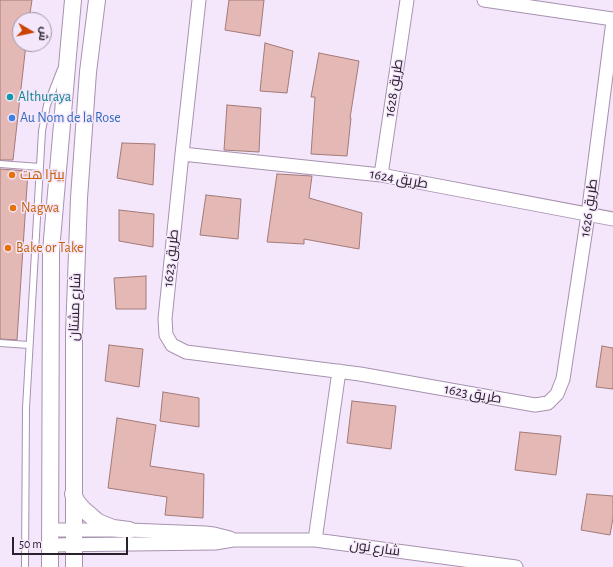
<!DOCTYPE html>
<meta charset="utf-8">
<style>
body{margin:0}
#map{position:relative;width:613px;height:567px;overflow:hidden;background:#f5e7fb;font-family:"Alegreya Sans",Cairo,sans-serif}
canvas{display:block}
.north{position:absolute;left:12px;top:12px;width:40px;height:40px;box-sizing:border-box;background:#f5e7fb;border:1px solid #a398a9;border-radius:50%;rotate:99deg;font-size:11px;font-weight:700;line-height:16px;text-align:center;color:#29212d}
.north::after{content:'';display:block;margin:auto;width:14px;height:18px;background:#c94302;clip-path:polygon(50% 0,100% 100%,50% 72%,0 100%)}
.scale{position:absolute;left:12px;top:537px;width:116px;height:18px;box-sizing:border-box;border:2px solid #29212d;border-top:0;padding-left:5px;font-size:12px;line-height:14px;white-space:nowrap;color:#29212d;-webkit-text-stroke:3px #f5e7fb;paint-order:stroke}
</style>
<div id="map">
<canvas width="613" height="567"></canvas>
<div class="north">ش</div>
<div class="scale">50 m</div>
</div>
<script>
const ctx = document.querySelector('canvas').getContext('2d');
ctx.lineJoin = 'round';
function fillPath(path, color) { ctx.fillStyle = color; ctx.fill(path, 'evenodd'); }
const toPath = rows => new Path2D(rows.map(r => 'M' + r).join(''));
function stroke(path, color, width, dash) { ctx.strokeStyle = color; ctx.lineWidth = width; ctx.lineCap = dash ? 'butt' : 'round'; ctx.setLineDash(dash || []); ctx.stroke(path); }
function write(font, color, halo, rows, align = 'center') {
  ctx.font = font + ' "Alegreya Sans",Cairo,sans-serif'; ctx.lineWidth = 3; ctx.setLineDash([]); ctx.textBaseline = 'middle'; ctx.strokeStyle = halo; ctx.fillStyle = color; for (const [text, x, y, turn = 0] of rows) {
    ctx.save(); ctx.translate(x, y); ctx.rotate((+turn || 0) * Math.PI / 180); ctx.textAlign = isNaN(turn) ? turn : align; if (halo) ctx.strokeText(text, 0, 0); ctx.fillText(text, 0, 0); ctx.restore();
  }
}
const building = toPath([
 [0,0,32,0,29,20,20,20,20,44,26,44,13,160,0,160,0,0],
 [229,0,264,0,260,36,225,30,229,0],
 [265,43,293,51,287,93,260,91,265,43],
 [319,53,359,61,350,118,351,118,347,156,311,154,315,97,311,97,319,53],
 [227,105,261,108,259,152,224,150,227,105],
 [122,143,155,144,153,185,117,178,122,143],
 [0,169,28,171,17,340,0,339,0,169],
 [277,174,312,176,309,198,362,213,359,249,304,239,304,244,267,242,277,174],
 [206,195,241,199,238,239,200,235,206,195],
 [119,210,154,214,153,247,119,241,119,210],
 [146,276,146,309,116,309,114,278,146,276],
 [109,345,143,349,139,387,105,381,109,345],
 [602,346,613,348,613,389,596,387,602,346],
 [163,392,199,398,199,427,160,421,163,392],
 [352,401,396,406,391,449,347,443,352,401],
 [117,418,156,425,150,466,204,474,203,518,165,515,167,497,108,488,117,418],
 [520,432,561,436,556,475,515,470,520,432],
 [587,494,613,496,613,518,610,535,581,530,587,494]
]);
fillPath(building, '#e3b8b5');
stroke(building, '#a27a78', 1);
const service = toPath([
 [0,164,40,167],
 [0,343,29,345],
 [25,567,26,408,42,131,47,105,61,69]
]);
const minor = toPath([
 [199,0,182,154,165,319,166,335,172,345,186,352,360,374,535,405,548,403,557,394,563,379,588,215,613,21],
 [484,0,613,19],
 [182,154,381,175,613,219],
 [381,175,407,0],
 [50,530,129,530,205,533,214,534,230,538],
 [315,540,339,371],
 [50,545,215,543,233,540,315,540,516,567]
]);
const tertiary = toPath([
 [73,494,77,502,83,509,98,522,113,528,129,530],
 [50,567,51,251,68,55,73,0],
 [74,567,74,334,79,198,88,72,97,0]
]);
stroke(service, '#a792b0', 8);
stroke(minor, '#a792b0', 15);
stroke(tertiary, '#a792b0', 18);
stroke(service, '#fff', 6);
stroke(minor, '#fff', 13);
stroke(tertiary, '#fff', 16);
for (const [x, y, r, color] of [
 [10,97,4,"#0f9aa8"],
 [12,118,4,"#3f7fe0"],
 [12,175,4,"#e8710a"],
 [13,208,4,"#e8710a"],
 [8,248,4,"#e8710a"]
]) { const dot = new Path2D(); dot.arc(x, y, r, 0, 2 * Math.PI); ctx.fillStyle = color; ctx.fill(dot); stroke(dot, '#f5e7fb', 1.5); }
write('14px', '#29212d', '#f5e7fb', [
 ["طريق 1628",394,88,-81],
 ["طريق 1624",399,179,10],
 ["طريق 1626",589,208,-82],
 ["طريق 1623",171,258,-84],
 ["شارع مشتان",75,307,-88],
 ["طريق 1623",473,394,10],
 ["شارع نون",375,548,8]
]);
write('14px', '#0d838f', '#f5e7fb', [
 ["Althuraya",18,97]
], 'left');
write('14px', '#366cbe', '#f5e7fb', [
 ["Au Nom de la Rose",20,118]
], 'left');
write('14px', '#c56008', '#f5e7fb', [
 ["بيتزا هت",20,175],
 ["Nagwa",21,208],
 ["Bake or Take",16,248]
], 'left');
</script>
